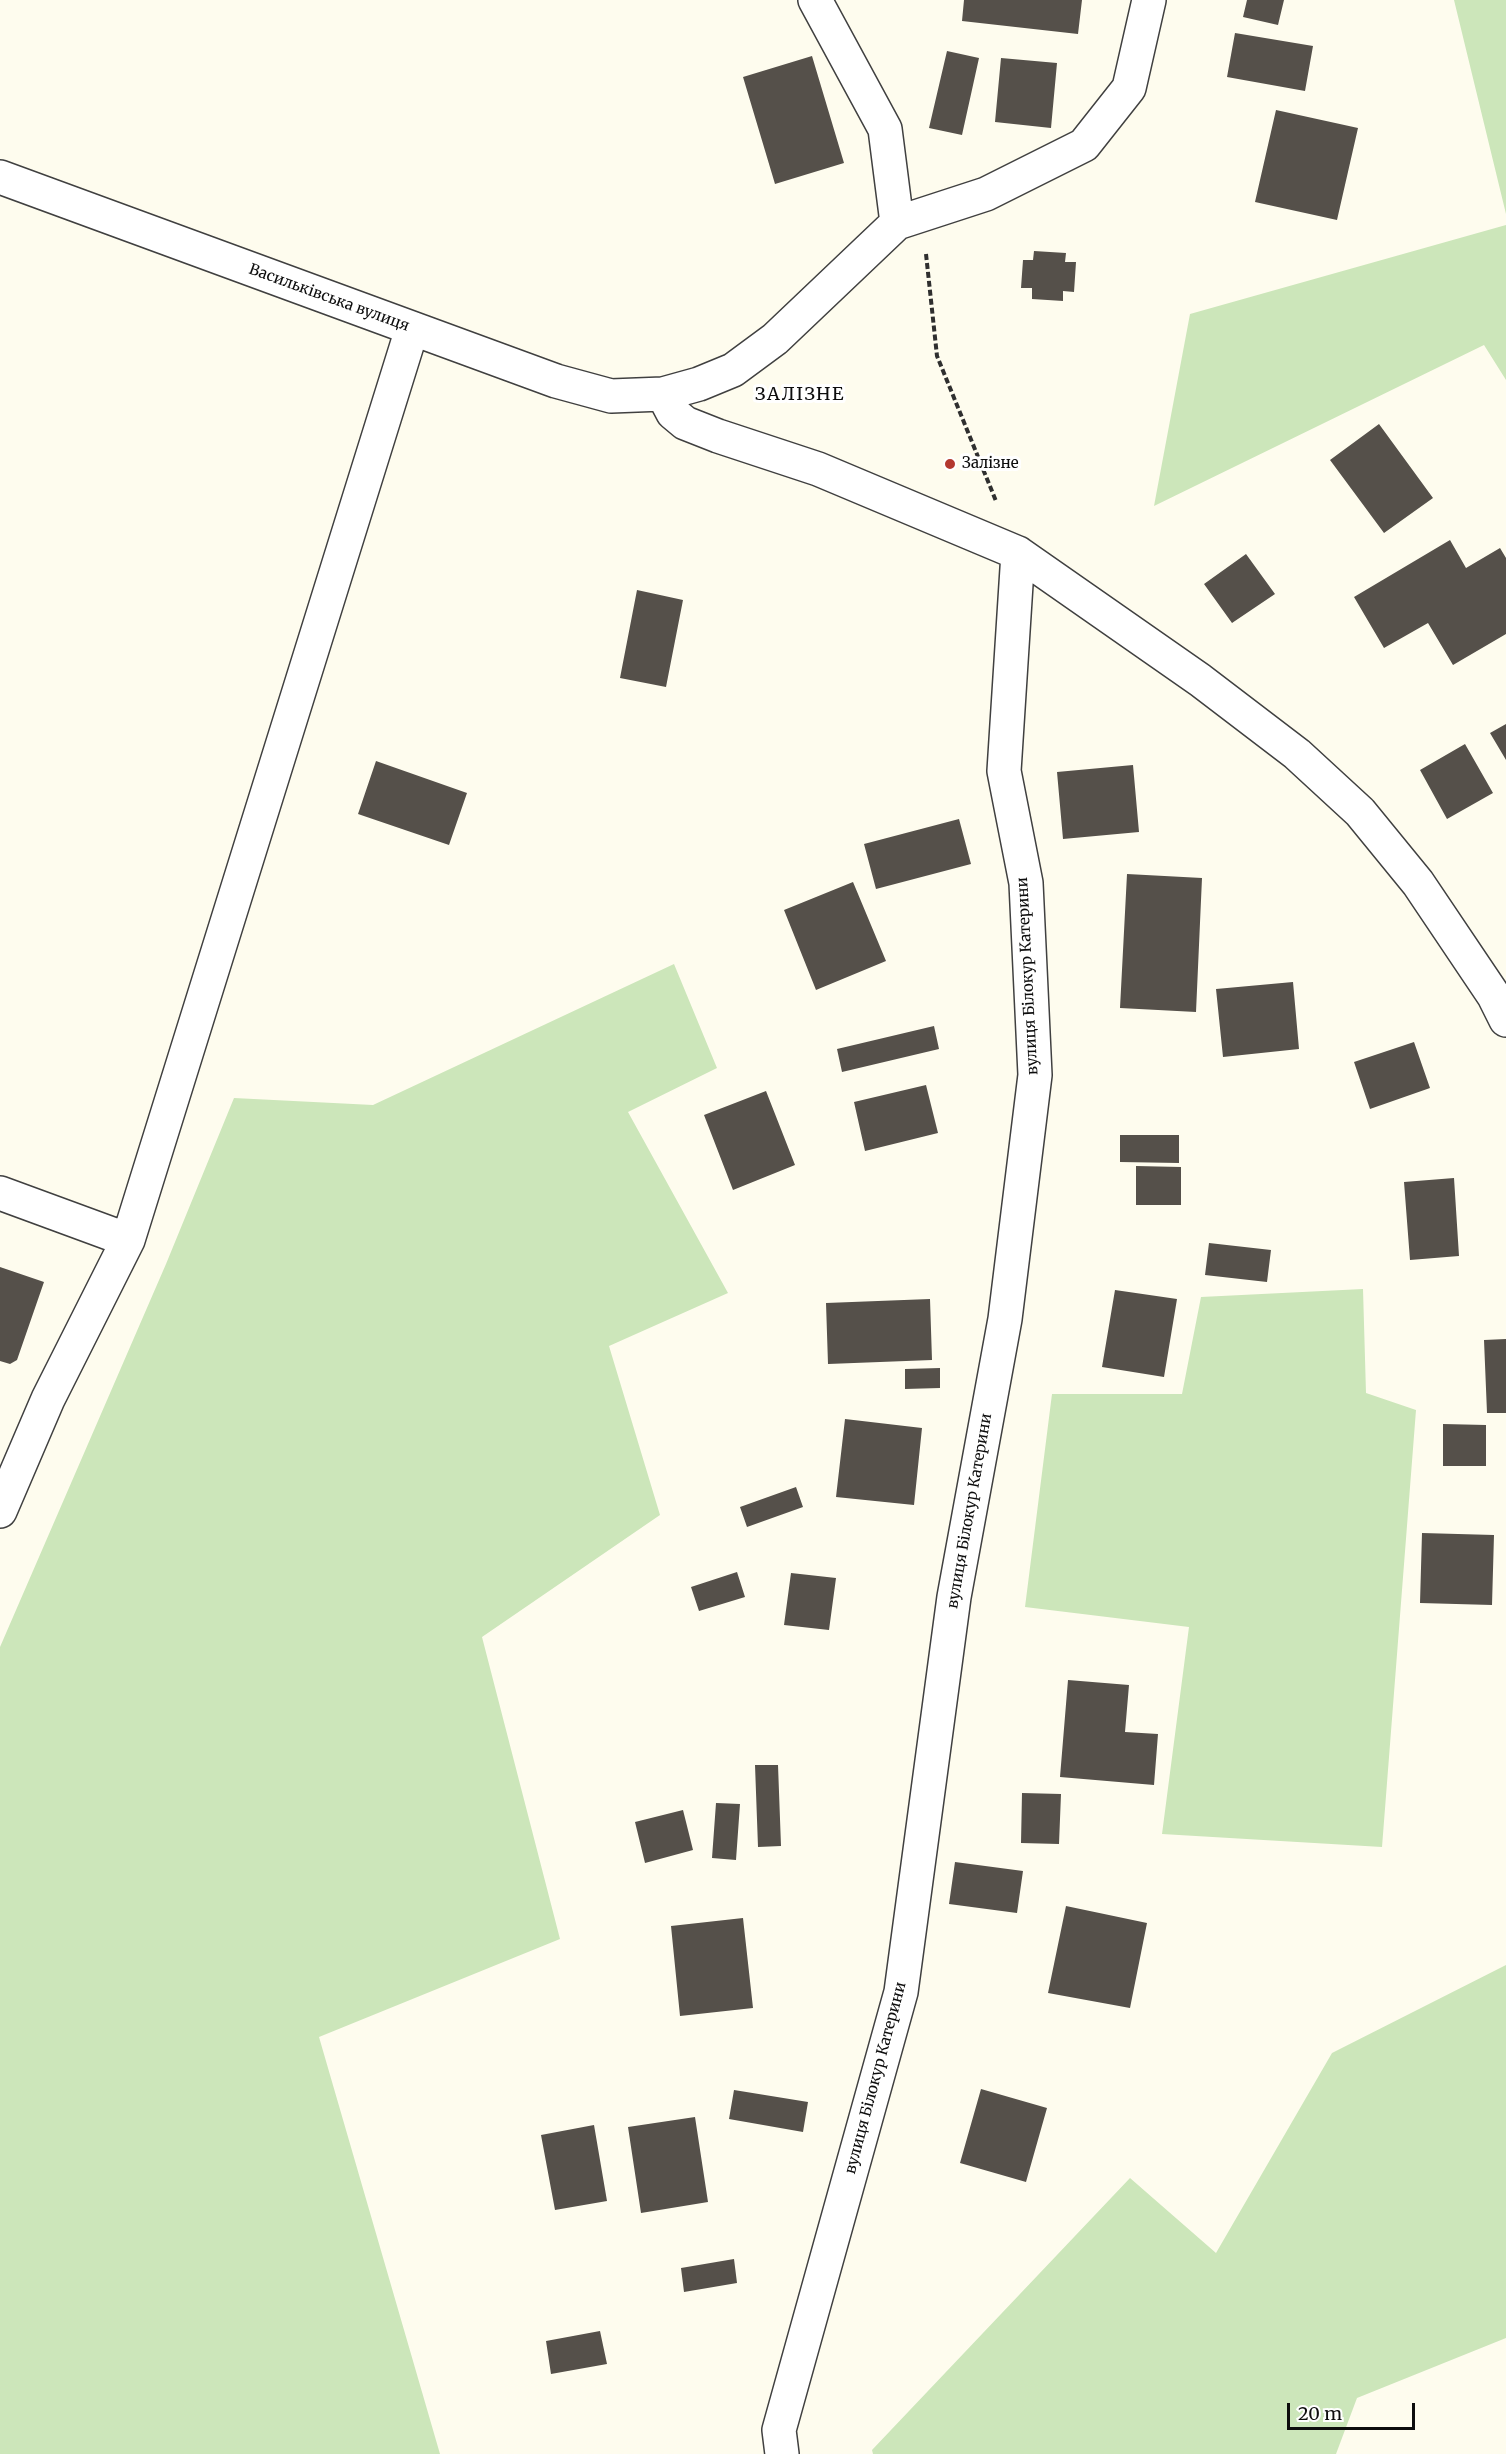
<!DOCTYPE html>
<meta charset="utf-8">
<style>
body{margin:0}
#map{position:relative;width:1506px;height:2454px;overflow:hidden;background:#fefcee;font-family:Merriweather,serif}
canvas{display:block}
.scale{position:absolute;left:1287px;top:2403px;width:128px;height:27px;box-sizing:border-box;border:3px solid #0d0d0d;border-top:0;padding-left:8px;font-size:18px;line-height:21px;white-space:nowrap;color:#0d0d0d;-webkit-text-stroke:4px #fff;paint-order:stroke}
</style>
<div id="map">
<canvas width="1506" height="2454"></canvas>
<div class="scale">20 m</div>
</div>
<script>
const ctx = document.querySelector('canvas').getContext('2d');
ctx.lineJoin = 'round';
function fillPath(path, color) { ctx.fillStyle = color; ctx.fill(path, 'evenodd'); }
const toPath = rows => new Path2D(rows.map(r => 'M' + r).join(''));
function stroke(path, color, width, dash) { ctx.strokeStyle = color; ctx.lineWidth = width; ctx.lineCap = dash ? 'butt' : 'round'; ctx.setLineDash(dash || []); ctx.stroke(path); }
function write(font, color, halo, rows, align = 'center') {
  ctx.font = font + ' Merriweather,serif'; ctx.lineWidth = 6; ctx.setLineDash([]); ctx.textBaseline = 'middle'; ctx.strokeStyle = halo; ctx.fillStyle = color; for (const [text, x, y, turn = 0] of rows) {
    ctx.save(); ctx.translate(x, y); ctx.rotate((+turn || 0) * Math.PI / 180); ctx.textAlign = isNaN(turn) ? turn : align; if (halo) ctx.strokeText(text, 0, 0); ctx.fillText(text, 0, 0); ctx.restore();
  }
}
fillPath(toPath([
 [1454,0,1506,0,1506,214],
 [1506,225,1506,380,1484,345,1154,506,1190,314],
 [674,964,717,1068,628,1112,728,1293,609,1346,660,1515,482,1637,560,1939,319,2037,440,2454,0,2454,0,1647,166,1264,234,1098,373,1105],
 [1363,1289,1366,1393,1416,1410,1382,1847,1162,1834,1189,1627,1025,1607,1052,1394,1182,1394,1201,1297],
 [1506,1965,1506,2338,1357,2398,1336,2454,873,2454,872,2450,1130,2178,1216,2253,1332,2053]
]), '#cce6ba');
fillPath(toPath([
 [964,0,1082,0,1078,34,962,21],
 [1247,0,1284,0,1278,25,1243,17],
 [1235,33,1313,46,1305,91,1227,77],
 [947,51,979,58,962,135,929,128],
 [812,56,844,163,775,184,743,77],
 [1001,58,1057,63,1051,128,995,122],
 [1276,110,1358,128,1337,220,1255,202],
 [1034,251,1066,253,1065,262,1076,262,1074,292,1063,291,1063,301,1032,299,1032,288,1021,288,1023,260,1033,260],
 [1379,424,1433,498,1384,533,1330,460],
 [1450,540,1466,568,1500,548,1506,558,1506,634,1453,665,1428,623,1384,648,1354,597],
 [1246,554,1275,594,1232,623,1204,584],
 [637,590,683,600,666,687,620,678],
 [1506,724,1506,760,1490,733],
 [1465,744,1493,793,1447,819,1420,770],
 [376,761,467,793,449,845,358,814],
 [1133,765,1139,832,1063,839,1057,772],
 [959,819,971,864,876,889,864,844],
 [1127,874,1202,878,1196,1012,1120,1008],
 [853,882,886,961,816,990,784,910],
 [1293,982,1299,1049,1223,1057,1216,989],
 [934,1026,939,1049,842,1072,837,1049],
 [1414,1042,1430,1088,1370,1109,1354,1062],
 [926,1085,938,1133,865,1151,854,1102],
 [766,1091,795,1165,733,1190,704,1115],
 [1120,1135,1179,1135,1179,1163,1120,1162],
 [1136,1166,1181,1167,1181,1205,1136,1205],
 [1454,1178,1459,1256,1410,1260,1404,1182],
 [1209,1243,1271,1250,1267,1282,1205,1275],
 [0,1267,44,1282,17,1360,10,1364,0,1361],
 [1115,1290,1177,1299,1164,1377,1102,1367],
 [930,1299,932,1360,828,1364,826,1303],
 [1506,1339,1506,1413,1487,1413,1484,1340],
 [940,1368,940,1388,905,1389,905,1369],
 [845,1419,922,1428,914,1505,836,1497],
 [1443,1424,1486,1425,1486,1466,1443,1466],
 [796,1487,803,1507,747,1527,740,1507],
 [1422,1533,1494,1535,1492,1605,1420,1603],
 [737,1572,745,1597,699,1611,691,1587],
 [791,1573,836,1578,829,1630,784,1625],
 [1068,1680,1129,1685,1125,1732,1158,1734,1154,1785,1060,1777],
 [755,1765,778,1765,781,1846,758,1847],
 [1022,1793,1061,1794,1059,1844,1021,1843],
 [716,1803,740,1804,736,1860,712,1858],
 [683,1810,693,1850,645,1863,635,1822],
 [955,1862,1023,1871,1017,1913,949,1904],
 [1066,1906,1147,1923,1130,2008,1048,1993],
 [743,1918,753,2008,680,2016,671,1926],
 [981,2089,1047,2108,1026,2182,960,2163],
 [734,2090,808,2102,803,2132,729,2119],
 [695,2117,708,2202,641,2213,628,2127],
 [594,2125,607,2201,555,2210,541,2135],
 [734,2259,737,2283,684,2292,681,2268],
 [600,2331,607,2364,551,2374,546,2341]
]), '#55504a');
const minor = toPath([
 [815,0,885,129,897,223],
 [0,177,556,381,611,396,663,394,699,384,733,370,775,339,897,223,986,194,1084,145,1129,88,1149,0],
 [663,394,673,413,685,423,718,436,818,469,1018,553,1200,680,1297,754,1360,812,1418,883,1494,996,1506,1020],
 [0,1193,128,1240],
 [0,1511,48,1399,128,1240,412,329],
 [782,2454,779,2430,901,1992,954,1597,1005,1319,1035,1075,1026,883,1004,771,1018,553]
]);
stroke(minor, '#404040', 36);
stroke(toPath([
 [926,254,937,356,996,501]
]), '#2f2f2f', 4, [6, 3]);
stroke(minor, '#fff', 33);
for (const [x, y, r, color] of [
 [950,464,6,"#b3382f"]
]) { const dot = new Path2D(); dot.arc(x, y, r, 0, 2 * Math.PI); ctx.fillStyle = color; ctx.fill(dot); stroke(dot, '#fff', 2); }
write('15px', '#0d0d0d', '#fff', [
 ["Васильківська вулиця",329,298,20],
 ["вулиця Білокур Катерини",1028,976,-93],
 ["вулиця Білокур Катерини",970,1511,-80],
 ["вулиця Білокур Катерини",876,2078,-75]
]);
write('15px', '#0d0d0d', '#fff', [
 ["Залізне",962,464]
], 'left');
ctx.letterSpacing = '1.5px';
write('18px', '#0d0d0d', '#fff', [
 ["ЗАЛІЗНЕ",800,395]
]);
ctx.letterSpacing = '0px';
</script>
